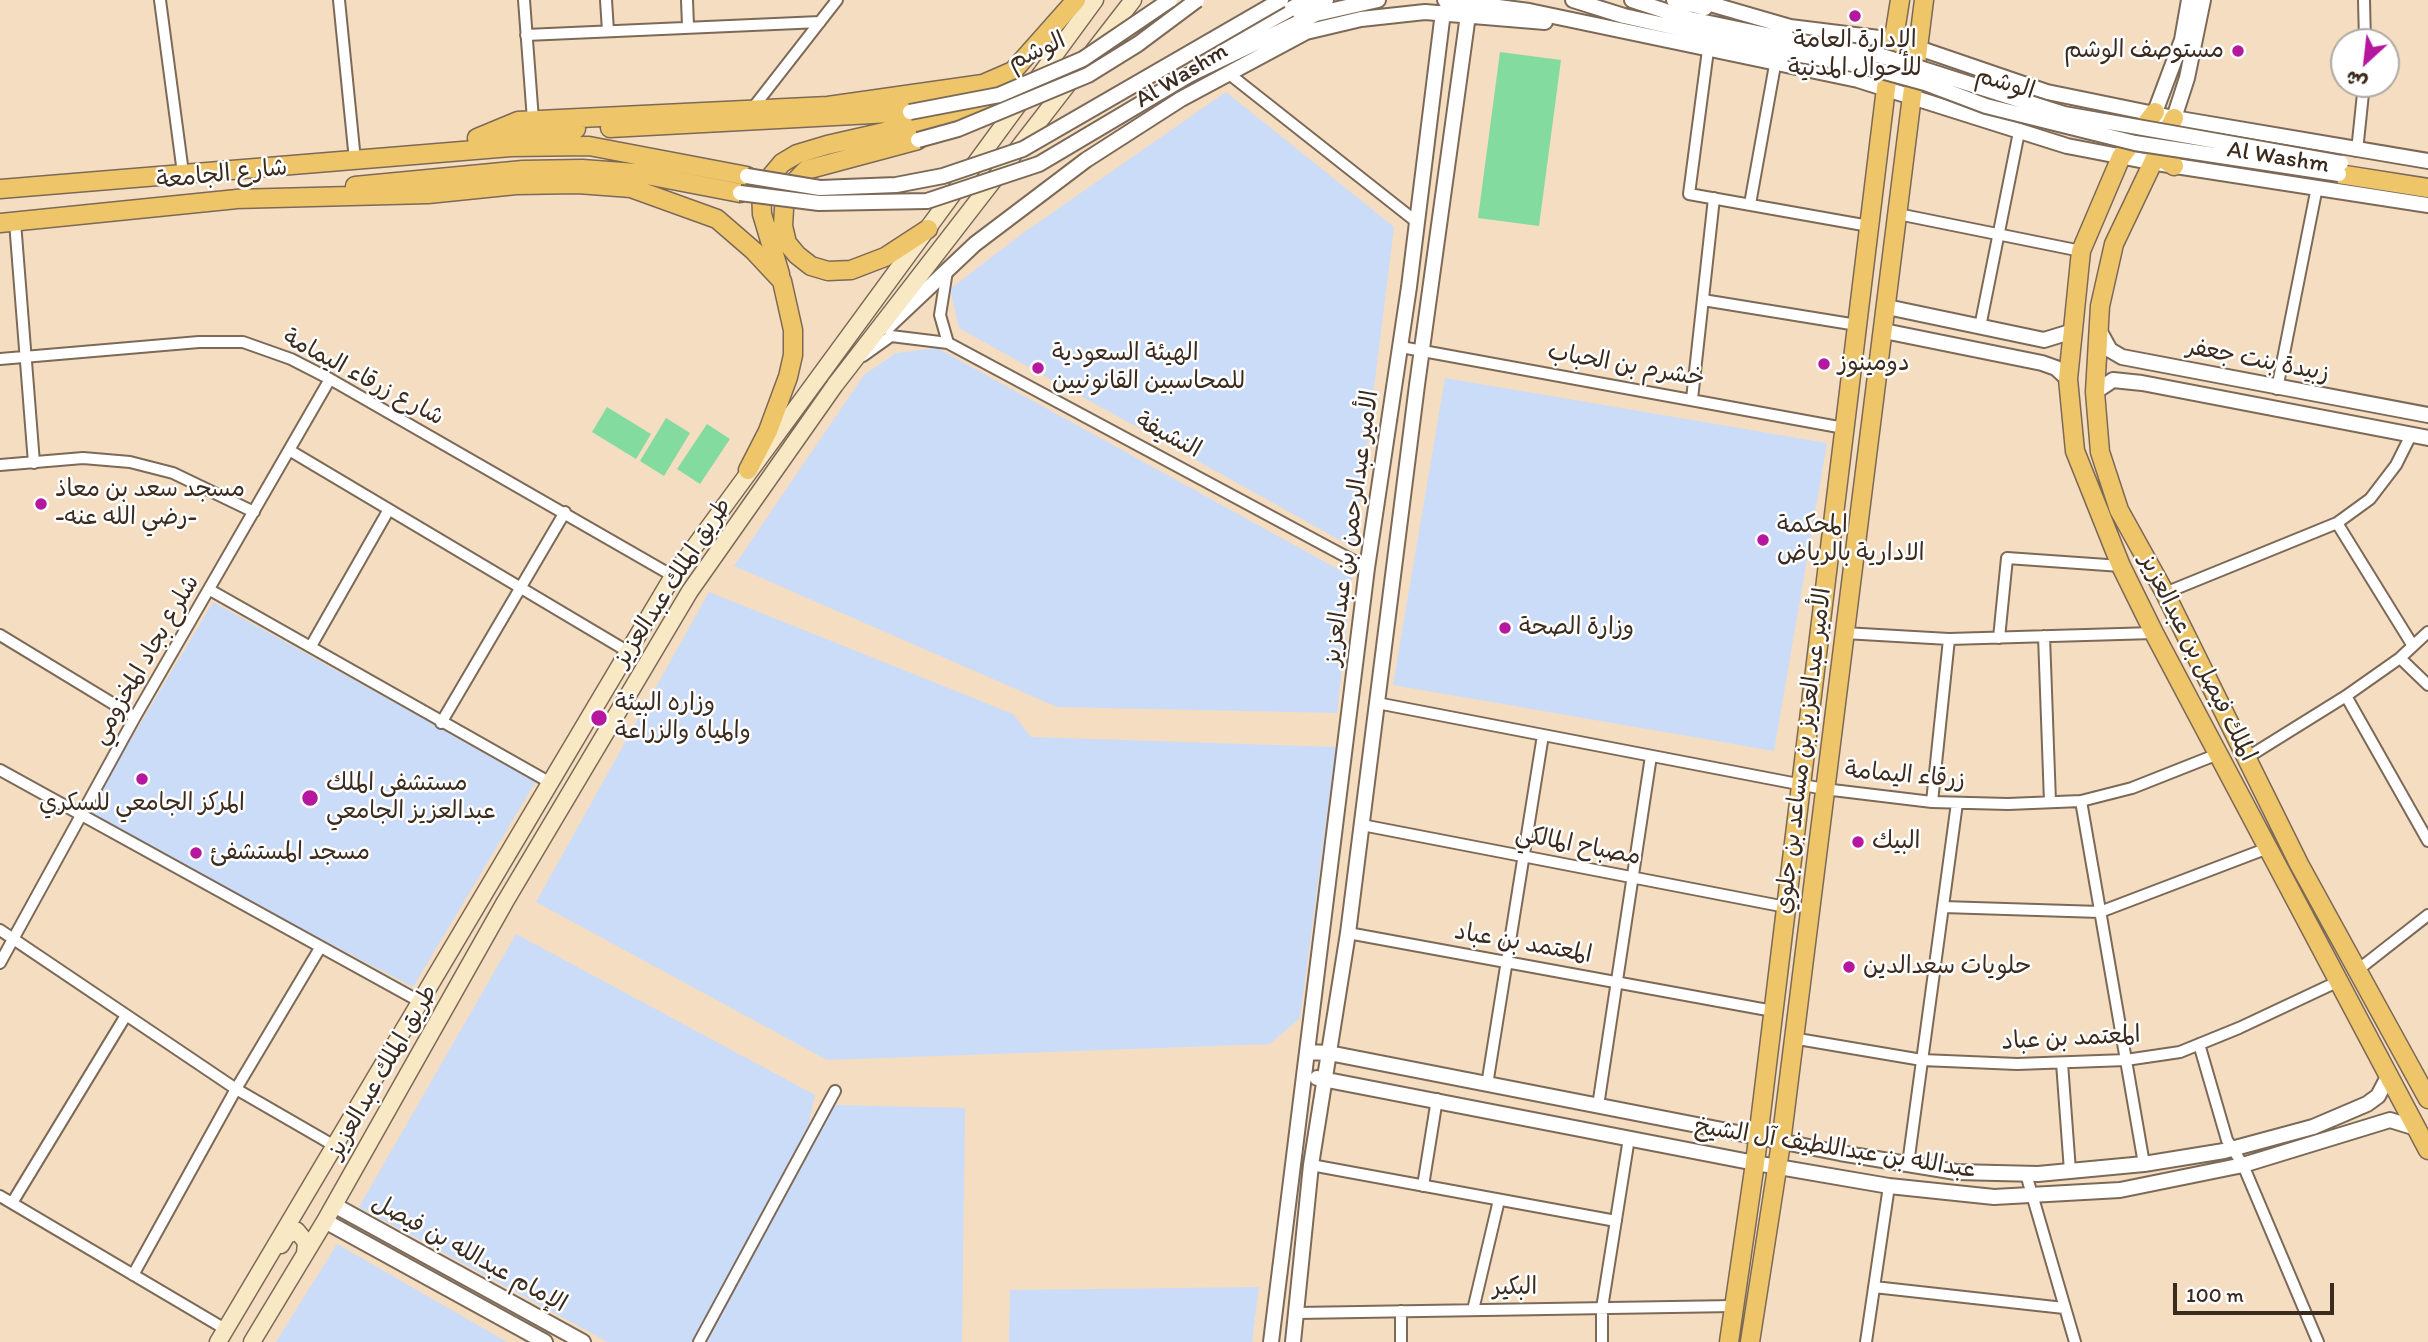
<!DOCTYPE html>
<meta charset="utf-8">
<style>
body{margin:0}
#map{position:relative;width:2428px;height:1342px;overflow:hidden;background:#f4ddc0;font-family:Itim,"Playpen Sans Arabic",sans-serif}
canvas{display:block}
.north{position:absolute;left:2330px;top:28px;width:70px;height:70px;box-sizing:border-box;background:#fff;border:2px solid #b1aaa5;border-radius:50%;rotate:207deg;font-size:19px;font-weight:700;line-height:28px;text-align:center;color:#3b2a1e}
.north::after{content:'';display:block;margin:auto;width:24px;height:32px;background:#b5179e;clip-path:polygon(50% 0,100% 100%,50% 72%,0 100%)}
.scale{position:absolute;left:2173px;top:1283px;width:161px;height:32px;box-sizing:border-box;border:4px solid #3b2a1e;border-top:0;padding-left:9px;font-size:21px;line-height:24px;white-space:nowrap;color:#3b2a1e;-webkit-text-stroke:5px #fff;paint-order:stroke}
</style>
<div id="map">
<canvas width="2428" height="1342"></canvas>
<div class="north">ش</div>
<div class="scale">100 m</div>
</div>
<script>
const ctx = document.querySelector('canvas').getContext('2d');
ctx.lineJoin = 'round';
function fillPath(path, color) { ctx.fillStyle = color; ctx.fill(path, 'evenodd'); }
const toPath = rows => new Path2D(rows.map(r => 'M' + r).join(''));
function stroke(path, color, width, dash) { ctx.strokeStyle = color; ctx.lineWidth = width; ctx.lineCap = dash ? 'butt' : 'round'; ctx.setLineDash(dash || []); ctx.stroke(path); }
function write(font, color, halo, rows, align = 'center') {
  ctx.font = font + ' Itim,"Playpen Sans Arabic",sans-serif'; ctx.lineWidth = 5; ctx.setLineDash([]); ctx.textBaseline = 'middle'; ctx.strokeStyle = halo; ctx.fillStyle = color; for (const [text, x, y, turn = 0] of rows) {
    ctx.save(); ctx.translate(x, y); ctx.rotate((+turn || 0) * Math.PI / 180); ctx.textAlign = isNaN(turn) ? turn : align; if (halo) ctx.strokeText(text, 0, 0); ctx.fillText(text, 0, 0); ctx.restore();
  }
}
fillPath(toPath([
 [1226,92,1394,227,1354,548,959,328,950,289,1023,233],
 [937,348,1352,577,1337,713,1057,707,734,566,864,375,896,353],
 [1445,378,1827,443,1774,751,1393,685],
 [709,592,1013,714,1031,737,1336,747,1300,1018,1270,1044,827,1060,536,902],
 [213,602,536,781,413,987,85,816],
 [516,934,815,1095,804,1145,834,1105,965,1108,962,1342,608,1342,359,1207],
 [337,1244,507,1342,276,1342],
 [1259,1287,1252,1342,1009,1342,1010,1290]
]), '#cbdcf9');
fillPath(toPath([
 [1500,52,1561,60,1539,226,1478,218],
 [607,407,651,434,636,459,592,432],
 [666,418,690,433,664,476,640,461],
 [707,424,730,439,700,484,677,469]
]), '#83dba0');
const minor = toPath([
 [160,0,183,173],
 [339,0,355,160],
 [524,0,533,120],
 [606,0,608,31],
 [687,0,688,26],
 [2364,0,2365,42],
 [526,35,820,22],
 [1708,50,1689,194,1869,226],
 [1228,73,1418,223],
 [752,109,837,0],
 [2357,151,2364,84],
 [1750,204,1775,65],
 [1898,214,2081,251],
 [15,222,34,463],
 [947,271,940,315,948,343],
 [1703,300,1857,325],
 [1980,327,2019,132],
 [1401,347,1844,428],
 [863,356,891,336,948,343,1367,568],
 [0,359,199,342,243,342,291,359,330,379,673,576],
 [2277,389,2317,187],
 [1692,399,1714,198],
 [289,450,627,651],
 [0,465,83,458,130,462,173,473,254,512],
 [2337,523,2413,646],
 [210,590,549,782],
 [2165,593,2337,523,2370,499,2396,465,2411,435],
 [1844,633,1949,639,2154,633],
 [0,635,135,717],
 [2044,636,2050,802],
 [1999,638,2007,558,2121,566],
 [311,646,388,511],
 [2400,658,2428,685],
 [2346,696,2428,841],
 [1377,703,1824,789,1932,802,2008,804,2081,801,2132,788,2218,754],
 [441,723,565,512],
 [2248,757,2346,696,2400,658,2428,632],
 [0,770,419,1001],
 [2081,801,2144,1164],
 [1932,802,1949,639],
 [1362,825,1786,907],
 [1943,907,2100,912,2268,848],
 [0,930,236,1089,333,1145],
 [1348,933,1773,1011],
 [0,963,135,717,330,379],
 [2359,969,2428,915],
 [1792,1038,1922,1060,2017,1064,2126,1060,2180,1052,2239,1028,2339,981],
 [2199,1044,2227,1140,2243,1165,2318,1342],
 [2062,1063,2070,1171],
 [1487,1085,1543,735],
 [1598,1106,1651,756],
 [1908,1164,1957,803],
 [1311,1165,1616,1221],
 [2026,1174,2075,1342],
 [1423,1186,1437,1099],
 [0,1196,225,1329],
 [12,1203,125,1017],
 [133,1275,236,1089,320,948],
 [1874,1287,2064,1308],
 [1473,1310,1499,1200],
 [1297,1313,1734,1306],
 [699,1342,835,1091],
 [1401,1342,1401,1311],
 [1602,1342,1602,1308,1629,1138],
 [1866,1342,1889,1186]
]);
const tertiary = toPath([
 [1445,0,1529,11,1858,80,2067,146,2150,162,2428,205],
 [1573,0,1624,16,1789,53],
 [1632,0,1690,19,1791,40],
 [1674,0,1705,8],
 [1697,0,1790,27,1895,40,2047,92,2174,118,2428,161],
 [1300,13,1326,0],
 [1225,50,1263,24,1307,0],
 [1189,75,1316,14,1378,0],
 [2155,112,2182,40,2189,0],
 [2174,118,2187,78,2203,0],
 [1887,307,2044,340,2070,332],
 [887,327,975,244,1086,160,1181,99,1306,32,1361,19,1425,12,1545,22],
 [2099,330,2110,350,2122,357,2428,415],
 [1884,331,2042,363,2056,368,2068,379],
 [2095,392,2113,380,2142,383,2428,438],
 [1307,1052,1329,1053,1840,1153,1956,1172,2038,1174,2144,1164,2224,1151,2313,1127,2367,1104,2378,1096,2388,1077],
 [1317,1078,1755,1163,1889,1186,1994,1197,2120,1190,2243,1165,2390,1120,2416,1128],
 [334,1205,583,1342],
 [325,1221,545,1342],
 [1271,1342,1367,568,1409,287,1443,12],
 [1293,1342,1311,1165,1348,933,1417,385,1468,15]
]);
const secondary = toPath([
 [281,1245,287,1235,297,1231,306,1242,305,1254],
 [218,1342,673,576,1095,0],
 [252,1342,325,1221,505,902,690,591,835,385,1133,0]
]);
const primary = toPath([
 [2155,112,2121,157,2081,251,2068,379,2075,451,2121,566,2154,633,2428,1150],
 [2174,118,2114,244,2100,306,2095,392,2100,452,2119,510,2165,593,2299,864,2428,1099],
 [610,128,910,112],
 [499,136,576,129],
 [477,138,518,121,828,106,983,84,1013,71,1076,0],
 [918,140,806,170,785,192,783,226,787,243,797,255,811,266,828,271,851,270,885,257,928,229],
 [2152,143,2162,158,2174,166],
 [2339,174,2428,188],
 [355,186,523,170,582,169,636,173,740,193],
 [0,189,511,147,589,146,747,176],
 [235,199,428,194,516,185,578,184,631,188,717,219,754,251,782,281,793,330,793,355,788,377,768,431,748,470],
 [0,223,247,198],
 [780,274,762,214,761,188,782,163,797,154,827,145,954,116,992,98],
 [1729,1342,1755,1163,1886,88,1900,0],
 [1750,1342,1781,1143,1924,0]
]);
stroke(minor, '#7c6957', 14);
stroke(tertiary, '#7c6957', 18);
stroke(secondary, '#7c6957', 19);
stroke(primary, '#7c6957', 21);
stroke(minor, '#fff', 10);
stroke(tertiary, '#fff', 14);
stroke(secondary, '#f8e8c3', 16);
stroke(primary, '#eec569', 18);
const tertiaryBridge = toPath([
 [1791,40,1882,56,2064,114,2341,163],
 [1789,53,1859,65,1925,83,1986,106,2135,143,2339,174],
 [910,112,999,95,1083,59,1170,0],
 [918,140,958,129,1088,75,1138,44,1197,0],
 [747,176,820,188,896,185,943,176,1023,149,1281,0],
 [740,193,819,203,927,201,1039,164,1189,75]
]);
stroke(tertiaryBridge, '#7c6957', 18, []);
stroke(tertiaryBridge, '#fff', 14);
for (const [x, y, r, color] of [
 [1855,16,7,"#b5179e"],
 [2238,51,7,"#b5179e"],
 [1824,364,7,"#b5179e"],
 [1038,368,7,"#b5179e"],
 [41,504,7,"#b5179e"],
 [1763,540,7,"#b5179e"],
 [1505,628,7,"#b5179e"],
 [599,718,9,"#b5179e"],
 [142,779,7,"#b5179e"],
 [310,798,9,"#b5179e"],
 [1858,842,7,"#b5179e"],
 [196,853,7,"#b5179e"],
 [1849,967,7,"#b5179e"]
]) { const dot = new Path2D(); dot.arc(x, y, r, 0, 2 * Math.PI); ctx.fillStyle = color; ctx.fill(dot); stroke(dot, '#fff', 2.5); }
write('24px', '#3b2a1e', '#fff', [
 ["الإدارة العامة",1855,41,"center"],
 ["للأحوال المدنية",1855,69,"center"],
 ["مستوصف الوشم",2224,51,"right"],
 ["الهيئة السعودية",1052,354],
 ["للمحاسبين القانونيين",1052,382],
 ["دومينوز",1838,364],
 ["مسجد سعد بن معاذ",55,490],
 ["-رضي الله عنه-",55,518],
 ["المحكمة",1777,526],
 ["الادارية بالرياض",1777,554],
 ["وزارة الصحة",1519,628],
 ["وزاره البيئة",615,704],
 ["والمياه والزراعة",615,732],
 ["مستشفى الملك",326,784],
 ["عبدالعزيز الجامعي",326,812],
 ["المركز الجامعي للسكري",142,804,"center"],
 ["البيك",1872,842],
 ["مسجد المستشفئ",210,853],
 ["حلويات سعدالدين",1863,967]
], 'left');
write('24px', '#3b2a1e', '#fff', [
 ["الوشم",1037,52,-24],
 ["Al Washm",1182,76,-31],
 ["الوشم",2005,84,17],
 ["Al Washm",2278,158,9],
 ["شارع الجامعة",222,175,-6],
 ["زبيدة بنت جعفر",2258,361,11],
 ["خشرم بن الحباب",1626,366,10],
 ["شارع زرقاء اليمامة",363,378,28],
 ["النشيفة",1168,436,28],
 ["الأمير عبدالرحمن بن عبدالعزيز",1352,528,-82],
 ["طريق الملك عبدالعزيز",673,583,-57],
 ["الملك فيصل بن عبدالعزيز",2197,658,63],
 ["شلرع بجاد المخزومي",146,660,-60],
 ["الأمير عبدالعزيز بن مساعد بن جلوي",1804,751,-83],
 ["زرقاء اليمامة",1905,776,5],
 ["مصباح المالكي",1578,846,11],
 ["المعتمد بن عباد",1523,944,10],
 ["المعتمد بن عباد",2071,1039,-3],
 ["طريق الملك عبدالعزيز",383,1072,-60],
 ["عبدالله بن عبداللطيف آل الشيخ",1835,1149,9],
 ["الإمام عبدالله بن فيصل",469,1254,29],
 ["البكير",1515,1288,-1]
]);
</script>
